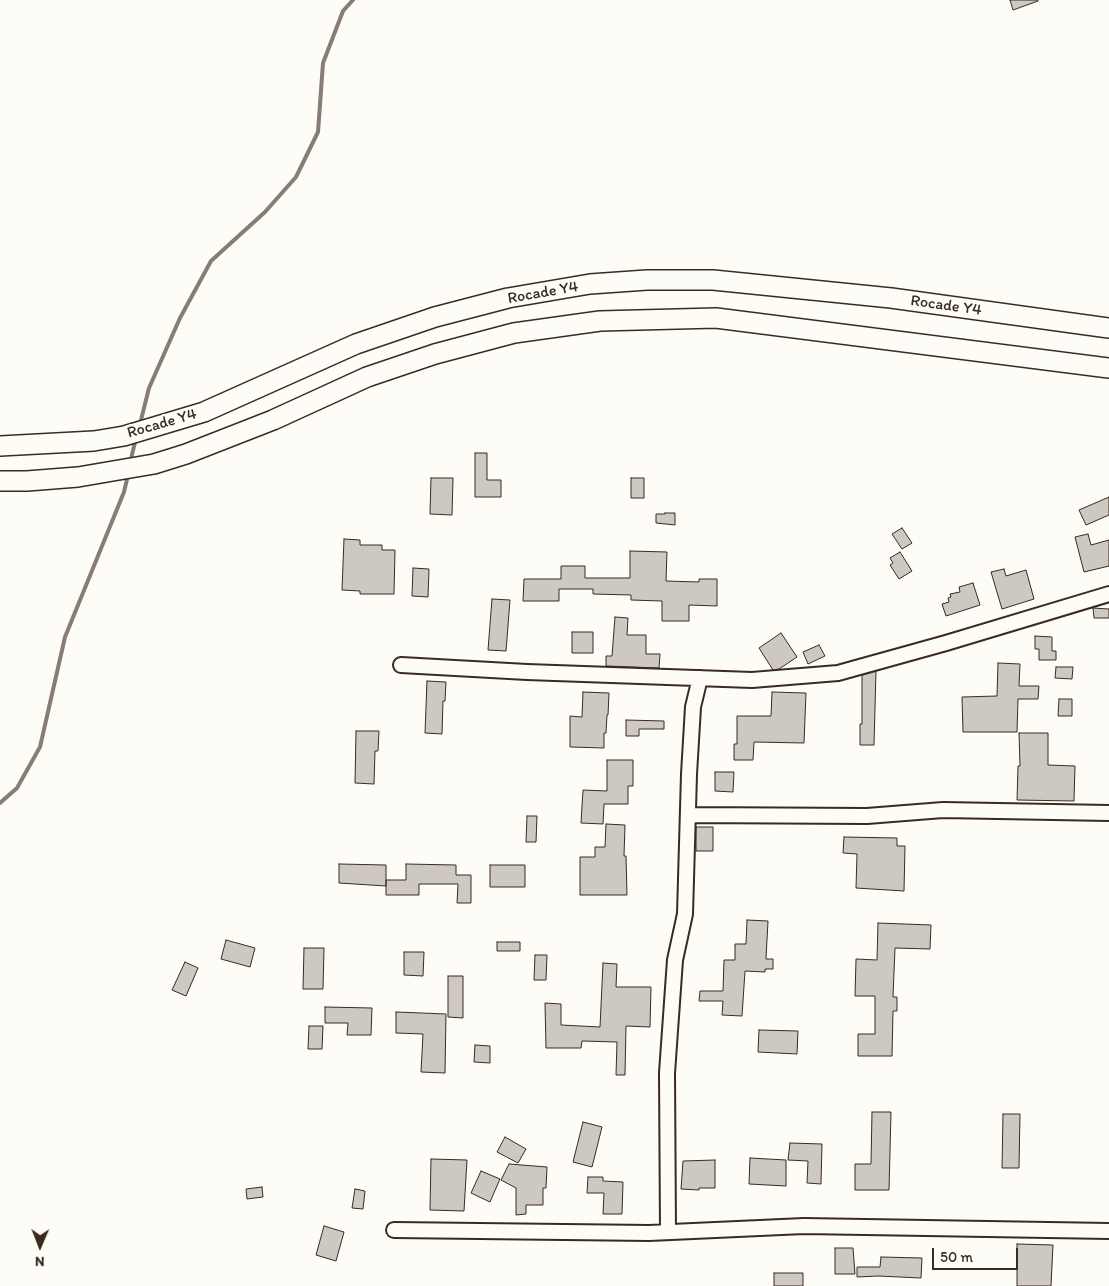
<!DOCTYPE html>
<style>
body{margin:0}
#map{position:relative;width:1109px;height:1286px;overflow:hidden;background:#fdfcf7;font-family:Itim,sans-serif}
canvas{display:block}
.north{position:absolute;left:15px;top:1221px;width:50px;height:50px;-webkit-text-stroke:4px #fdfcf7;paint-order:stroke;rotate:181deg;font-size:14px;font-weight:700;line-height:20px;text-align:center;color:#3b2a1e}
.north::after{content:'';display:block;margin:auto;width:18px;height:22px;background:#3b2a1e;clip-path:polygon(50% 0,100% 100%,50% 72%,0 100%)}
.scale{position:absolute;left:932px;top:1248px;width:86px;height:22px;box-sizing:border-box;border:2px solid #3b2a1e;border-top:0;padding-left:6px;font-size:15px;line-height:18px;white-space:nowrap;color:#3b2a1e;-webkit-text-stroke:4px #fdfcf7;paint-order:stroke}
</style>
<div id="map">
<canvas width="1109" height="1286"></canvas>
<div class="north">N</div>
<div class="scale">50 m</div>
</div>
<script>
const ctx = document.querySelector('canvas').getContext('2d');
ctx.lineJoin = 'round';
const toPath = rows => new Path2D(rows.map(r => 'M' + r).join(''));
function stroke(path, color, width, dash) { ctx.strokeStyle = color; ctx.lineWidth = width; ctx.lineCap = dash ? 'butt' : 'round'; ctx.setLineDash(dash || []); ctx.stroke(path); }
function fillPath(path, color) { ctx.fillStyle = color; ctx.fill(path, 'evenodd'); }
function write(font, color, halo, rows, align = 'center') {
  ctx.font = font + ' Itim,sans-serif'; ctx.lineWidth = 5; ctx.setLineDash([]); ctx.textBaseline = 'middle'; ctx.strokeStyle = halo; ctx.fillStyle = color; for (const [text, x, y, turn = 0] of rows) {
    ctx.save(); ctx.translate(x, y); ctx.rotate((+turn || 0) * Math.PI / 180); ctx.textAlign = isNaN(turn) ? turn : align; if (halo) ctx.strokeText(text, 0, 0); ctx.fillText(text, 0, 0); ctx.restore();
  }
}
stroke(toPath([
 [140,424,149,388,180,318,211,261,265,212,296,177,318,132,323,63,343,11,353,0],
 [130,463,136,438],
 [0,803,17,788,40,747,65,637,124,492,128,475]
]), '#887d74', 4);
const building = toPath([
 [1010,0,1038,0,1038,1,1013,10,1010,0],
 [475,453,487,453,487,480,501,480,501,497,475,497,475,453],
 [431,478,453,478,452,515,430,514,431,478],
 [631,478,644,478,644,498,631,498,631,478],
 [1109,497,1109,515,1086,525,1079,510,1109,497],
 [665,513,675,513,675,525,656,523,656,514,665,514,665,513],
 [902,528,912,543,902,549,892,534,902,528],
 [1088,534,1091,545,1109,540,1109,566,1084,572,1075,537,1088,534],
 [344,539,360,540,360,545,382,545,382,550,395,550,394,594,360,594,360,591,342,590,344,539],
 [630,551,667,552,666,581,699,582,699,579,717,579,717,606,689,605,689,621,662,621,662,601,631,600,631,595,593,594,593,589,559,589,559,601,523,601,524,579,561,579,561,566,585,566,585,578,630,578,630,551],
 [900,552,912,571,899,579,890,565,893,563,890,558,900,552],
 [413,568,429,569,428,597,412,596,413,568],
 [1004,569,1006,576,1026,570,1034,599,1002,609,991,572,1004,569],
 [973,583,980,605,946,616,942,604,949,602,948,598,951,597,950,594,960,592,959,587,973,583],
 [492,599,510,600,506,651,488,650,492,599],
 [1093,608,1109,609,1109,618,1094,618,1093,608],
 [615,617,628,618,627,635,646,635,646,654,660,654,659,668,606,666,606,656,612,656,615,617],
 [572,632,593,632,593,653,572,653,572,632],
 [781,633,797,657,779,669,773,670,759,648,781,633],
 [1035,636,1052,637,1052,651,1056,651,1056,660,1039,660,1039,649,1035,649,1035,636],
 [819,645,825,656,808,664,803,652,819,645],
 [998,663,1020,664,1019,686,1039,686,1038,699,1018,699,1017,732,963,732,962,697,997,696,998,663],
 [1056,667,1073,667,1072,679,1055,678,1056,667],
 [876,671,874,745,860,745,860,724,862,724,862,675,876,671],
 [427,681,446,682,445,701,443,701,442,734,425,733,427,681],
 [583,692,609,693,608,715,607,715,606,733,604,733,604,748,570,747,570,716,582,717,583,692],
 [772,692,806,693,804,743,754,742,753,760,734,760,734,744,737,744,737,716,771,716,772,692],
 [1059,699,1072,699,1072,716,1058,716,1059,699],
 [626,720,664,721,664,729,639,729,639,736,626,736,626,720],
 [356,731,379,731,378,751,375,751,374,784,355,783,356,731],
 [1019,733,1048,733,1048,765,1075,766,1074,801,1017,800,1018,766,1020,766,1019,733],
 [607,760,633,760,633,786,628,786,628,804,604,804,603,824,581,823,583,790,607,791,607,760],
 [715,772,734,772,733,792,715,791,715,772],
 [527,816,537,816,536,842,526,842,527,816],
 [606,824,625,825,624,856,626,856,627,895,580,895,580,857,595,857,595,847,605,847,606,824],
 [696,827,713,827,713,851,696,851,696,827],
 [844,837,897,838,897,846,905,846,904,891,856,888,857,854,843,853,844,837],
 [339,864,386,865,386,886,339,883,339,864],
 [406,864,456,865,456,875,471,875,471,903,457,903,458,884,419,884,419,895,386,895,386,880,406,880,406,864],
 [490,865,525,865,525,887,490,887,490,865],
 [747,920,768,921,766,959,773,959,773,969,765,969,765,972,745,971,742,1016,722,1015,723,1001,699,1001,700,991,723,991,724,960,735,960,735,944,746,944,747,920],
 [878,923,931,925,930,949,895,948,893,997,897,997,897,1011,893,1011,892,1056,858,1056,858,1034,875,1034,875,996,855,996,856,959,877,960,878,923],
 [226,940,255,948,250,967,221,959,226,940],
 [497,942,520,942,520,951,497,951,497,942],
 [304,948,324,948,323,989,303,989,304,948],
 [404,952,424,952,423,976,404,975,404,952],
 [535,955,547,955,546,980,534,980,535,955],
 [185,962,198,968,186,996,172,990,185,962],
 [603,963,617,964,616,987,651,987,650,1027,626,1026,625,1075,616,1075,617,1042,582,1041,581,1048,546,1048,545,1003,561,1004,561,1025,600,1027,603,963],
 [448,976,463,976,463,1018,448,1017,448,976],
 [325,1007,372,1008,371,1035,347,1035,348,1023,325,1023,325,1007],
 [396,1012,446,1014,445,1073,421,1072,423,1034,396,1033,396,1012],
 [309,1026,323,1026,322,1049,308,1049,309,1026],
 [759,1030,798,1031,797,1054,758,1052,759,1030],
 [475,1045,490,1046,490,1063,474,1062,475,1045],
 [872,1112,891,1112,889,1190,855,1190,855,1164,871,1164,872,1112],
 [1003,1114,1020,1114,1019,1168,1002,1168,1003,1114],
 [583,1122,602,1127,592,1167,573,1162,583,1122],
 [505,1137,526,1149,518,1163,497,1152,505,1137],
 [790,1143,822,1144,821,1184,807,1183,808,1161,788,1160,790,1143],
 [750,1158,786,1160,786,1186,749,1184,750,1158],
 [431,1159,467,1160,464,1211,430,1210,431,1159],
 [715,1160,715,1188,699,1188,699,1190,681,1189,683,1161,715,1160],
 [509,1164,547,1167,546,1188,543,1188,543,1205,526,1205,526,1214,516,1215,516,1188,501,1180,509,1164],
 [481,1171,500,1179,490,1202,471,1193,481,1171],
 [588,1177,603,1177,603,1181,623,1182,622,1214,603,1214,604,1193,587,1193,588,1177],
 [262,1187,263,1197,247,1199,246,1189,262,1187],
 [355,1189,365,1191,363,1209,352,1208,355,1189],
 [324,1226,344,1232,336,1261,316,1255,324,1226],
 [1017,1244,1053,1245,1051,1286,1017,1286,1017,1244],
 [835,1248,853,1248,855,1274,835,1274,835,1248],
 [881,1257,922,1258,921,1278,878,1276,857,1277,857,1267,880,1267,881,1257],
 [774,1273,803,1273,803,1286,774,1286,774,1273]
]);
fillPath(building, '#cdc8c2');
stroke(building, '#3b2a1e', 1);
const minor = toPath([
 [401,665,527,672,752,680,838,673,946,643,1109,594],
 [688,815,867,816,943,810,1109,813],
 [394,1230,649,1233,804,1226,1109,1231],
 [668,1232,667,1073,675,960,685,914,689,774,693,707,700,678]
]);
const highway = toPath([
 [0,446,94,441,124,436,204,412,356,344,435,317,508,298,590,284,647,280,713,280,891,298,1109,328],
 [0,481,27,481,78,477,154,464,186,454,273,420,367,377,435,354,514,333,600,321,716,318,1109,368]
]);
stroke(minor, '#3b2a1e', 18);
stroke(highway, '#3b2a1e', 22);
stroke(minor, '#fdfcf7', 14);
stroke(highway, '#fdfcf7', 19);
write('16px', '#3b2a1e', '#fdfcf7', [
 ["Rocade Y4",543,293,-10],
 ["Rocade Y4",946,306,8],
 ["Rocade Y4",162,424,-16]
]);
</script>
